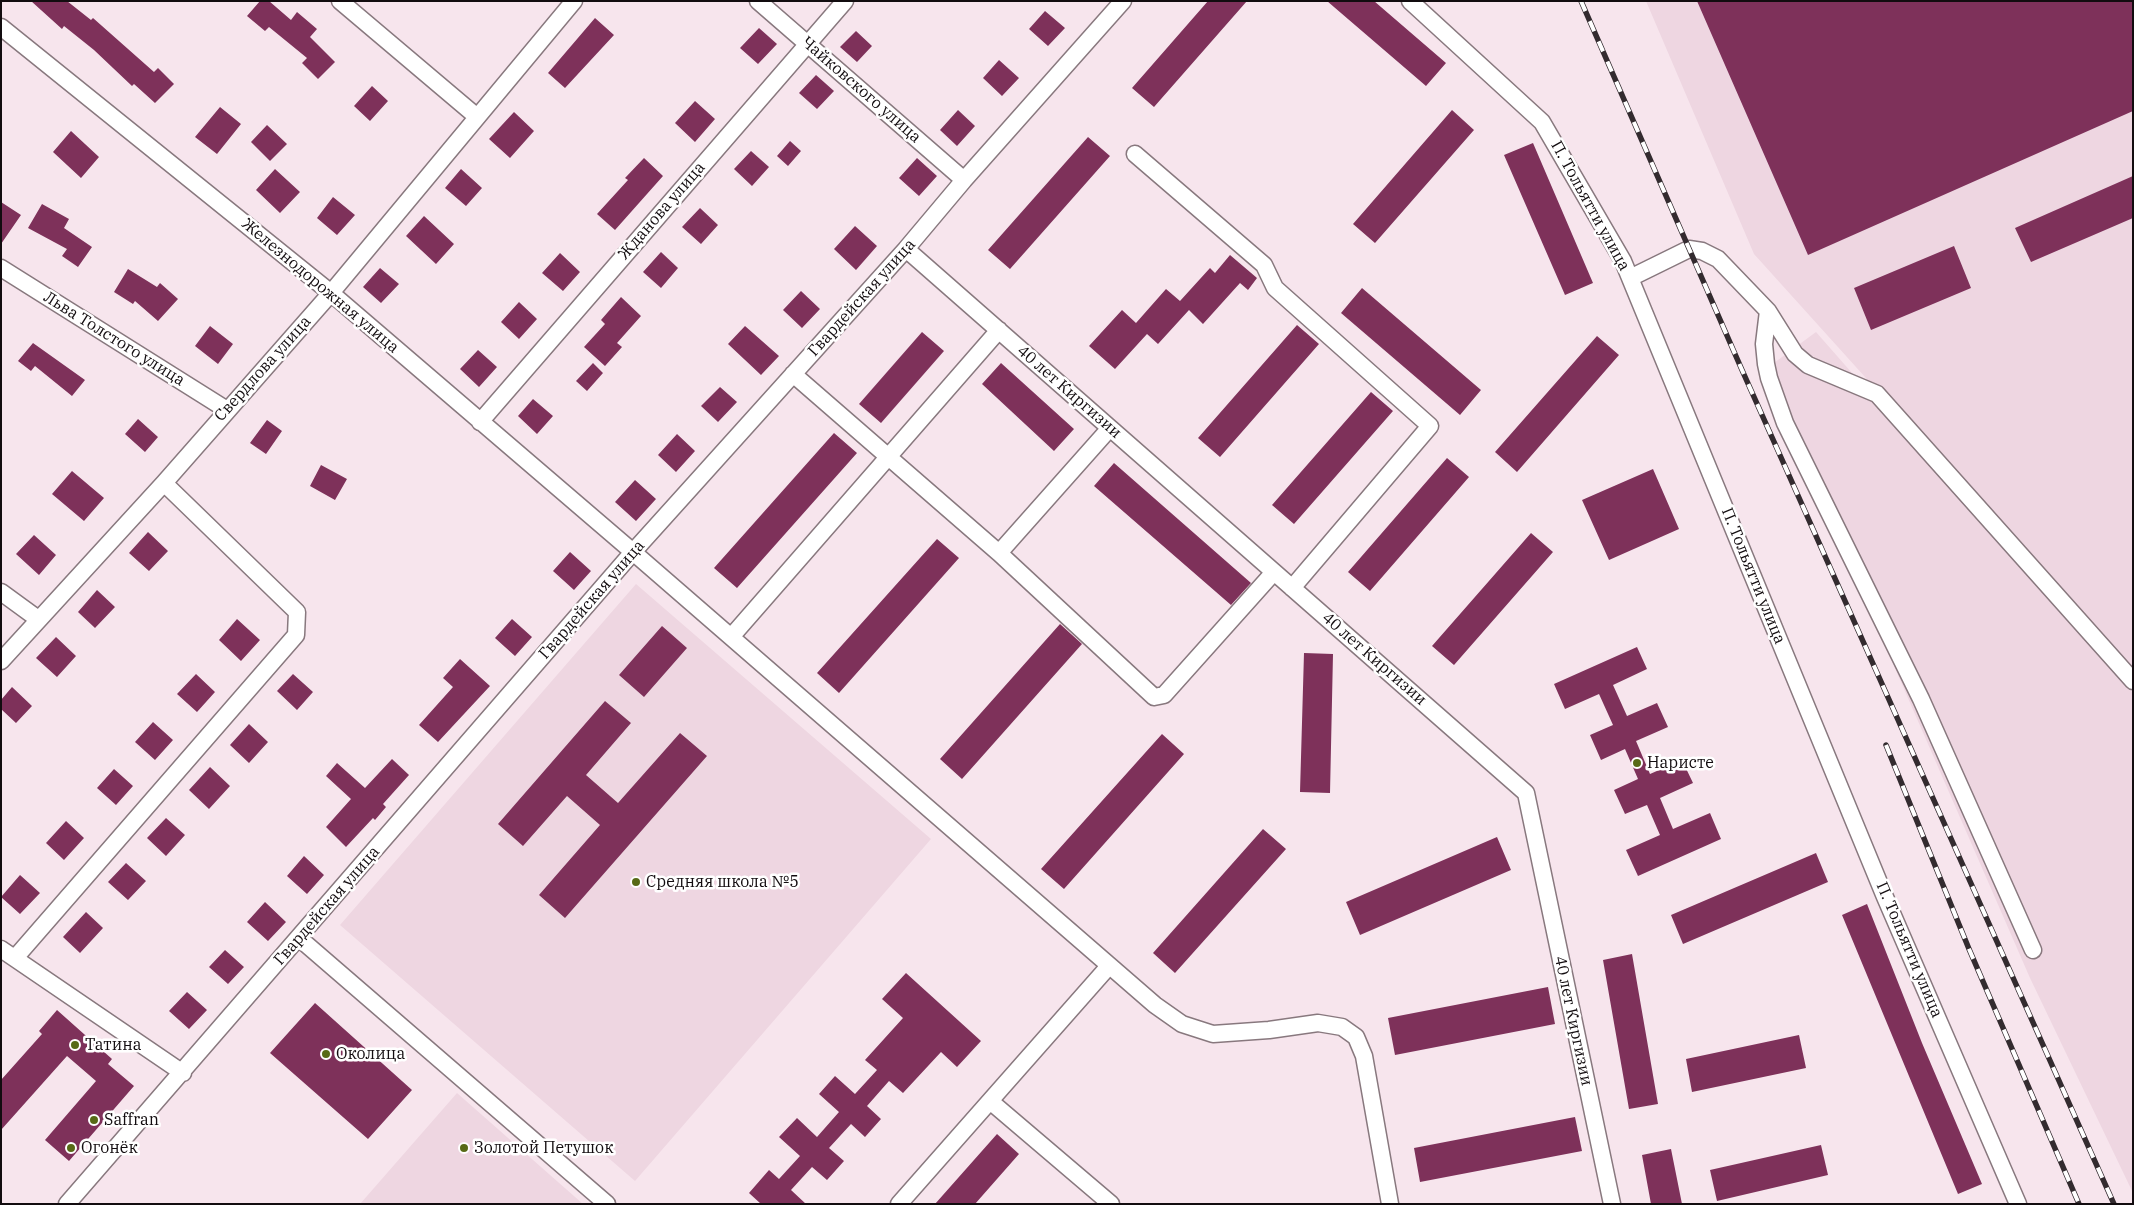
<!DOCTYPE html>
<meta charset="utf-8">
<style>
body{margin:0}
#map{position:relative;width:2134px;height:1205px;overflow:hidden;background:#f7e5ed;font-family:"IBM Plex Serif",serif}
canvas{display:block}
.frame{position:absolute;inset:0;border:2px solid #120c0f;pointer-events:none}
</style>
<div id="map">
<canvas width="2134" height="1205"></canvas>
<div class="frame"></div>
</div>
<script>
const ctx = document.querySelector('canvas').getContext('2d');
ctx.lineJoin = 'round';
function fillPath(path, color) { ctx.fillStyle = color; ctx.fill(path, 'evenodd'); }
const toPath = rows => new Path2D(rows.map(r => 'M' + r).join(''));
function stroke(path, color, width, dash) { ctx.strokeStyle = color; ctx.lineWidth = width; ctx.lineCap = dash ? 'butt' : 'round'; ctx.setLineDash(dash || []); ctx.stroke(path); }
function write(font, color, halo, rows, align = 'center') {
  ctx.font = font + ' "IBM Plex Serif",serif'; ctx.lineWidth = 5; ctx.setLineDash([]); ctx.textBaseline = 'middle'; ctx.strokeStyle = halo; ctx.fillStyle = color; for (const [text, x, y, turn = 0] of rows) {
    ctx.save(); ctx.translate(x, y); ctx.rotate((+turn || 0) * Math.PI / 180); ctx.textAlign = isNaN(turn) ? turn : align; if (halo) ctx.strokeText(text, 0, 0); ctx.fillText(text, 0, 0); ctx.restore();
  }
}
fillPath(toPath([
 [1646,1,2133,1,2133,674,1754,254],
 [1816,332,2133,693,2133,1193,2030,978,1850,565,1759,374],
 [636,584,931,839,635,1181,340,925],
 [457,1093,583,1204,360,1204]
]), '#eed6e1');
fillPath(toPath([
 [31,1,67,1,91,20,93,18,154,72,158,68,174,84,155,103,134,84,132,86,94,50,64,26,62,29],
 [260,1,269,1,291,20,297,12,317,29,310,37,335,62,318,79,302,63,307,58,269,27,265,31,247,16],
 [1208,1,1247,1,1154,107,1132,88],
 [1327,1,1374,1,1446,63,1426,86],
 [1697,1,2133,1,2133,111,1808,255],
 [1045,11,1065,28,1048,46,1029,29],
 [595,18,614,35,565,88,548,73],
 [759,28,777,44,758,64,740,48],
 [856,31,872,46,857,62,840,47],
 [999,60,1019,78,1002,96,983,78],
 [816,75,834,91,817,109,799,93],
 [372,86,388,101,370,121,354,106],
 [695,101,715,119,695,142,675,123],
 [220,107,241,124,217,154,195,137],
 [958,110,975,126,957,146,940,130],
 [1452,110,1474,130,1375,243,1353,224],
 [514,112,534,131,510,158,489,139],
 [267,125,287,144,270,161,251,142],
 [71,131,99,157,81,178,53,152],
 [1088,137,1110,156,1010,269,988,250],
 [790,141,801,151,788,166,777,156],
 [1533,143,1593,283,1565,295,1504,155],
 [751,151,769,167,752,186,734,169],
 [644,158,663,176,615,230,597,214,628,180,625,178],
 [917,158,937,176,919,196,899,178],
 [275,169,300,192,280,213,256,190],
 [461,169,482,188,466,206,445,188],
 [2133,176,2133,218,2031,262,2015,228],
 [333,197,355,215,337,235,317,218],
 [1,202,21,215,1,244],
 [42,204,69,219,64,228,92,247,78,267,62,256,67,249,28,228],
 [700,208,718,225,701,244,682,227],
 [424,216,454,244,436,264,406,236],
 [855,226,877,246,856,270,834,249],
 [1954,246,1971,288,1871,330,1854,288],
 [661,252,678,268,661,288,643,272],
 [560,253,580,272,563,291,542,273],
 [1230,255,1257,278,1248,290,1240,283,1203,324,1189,310,1158,344,1147,334,1115,369,1089,346,1122,310,1136,323,1166,289,1180,301,1210,268,1215,273],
 [380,268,399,284,381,303,363,287],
 [128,269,157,287,160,283,178,299,158,321,135,301,133,304,114,292],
 [1362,288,1481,390,1460,415,1341,313],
 [801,291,820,309,802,328,783,310],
 [621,297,641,316,617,343,622,347,605,366,584,347,605,324,601,320],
 [519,302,537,319,519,339,501,322],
 [1297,325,1319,344,1220,457,1198,438],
 [210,326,233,344,218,364,195,346],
 [745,326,779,356,761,375,728,344],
 [922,332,944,351,881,423,859,404],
 [1597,336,1619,355,1517,472,1495,452],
 [33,343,85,380,72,396,35,366,31,371,18,361],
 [478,350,497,367,479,387,460,369],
 [593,363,603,373,587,391,576,381],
 [1001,363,1074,429,1054,451,982,384],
 [720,387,737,402,718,422,701,406],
 [1371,392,1393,411,1294,524,1272,505],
 [533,399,553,416,537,434,518,416],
 [138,419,158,437,145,452,125,434],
 [267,420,282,431,266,454,250,443],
 [834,433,857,453,737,588,714,568],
 [677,434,695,451,676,472,658,455],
 [1447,458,1469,477,1370,591,1348,572],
 [1114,463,1251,583,1231,605,1094,486],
 [321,465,347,479,335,500,310,486],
 [1653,469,1679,529,1609,560,1582,500],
 [72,471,104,498,84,521,52,494],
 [635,480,656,499,636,521,615,502],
 [148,532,168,551,149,571,129,553],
 [1531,533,1553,552,1454,665,1432,646],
 [34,535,56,555,39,575,16,554],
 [937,539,959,558,839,693,817,673],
 [570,552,591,571,574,590,553,571],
 [97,590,115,607,95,628,78,612],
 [237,619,260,640,241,661,219,640],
 [512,619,532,637,515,656,495,638],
 [1060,624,1082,644,962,779,940,759],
 [662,626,687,648,644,697,619,675],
 [56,637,76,656,57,677,36,658],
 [1637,647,1647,669,1613,685,1627,716,1657,703,1668,727,1636,741,1650,774,1682,760,1693,783,1660,798,1673,829,1710,813,1721,839,1638,876,1626,850,1660,835,1647,805,1625,814,1614,790,1638,779,1625,749,1601,760,1590,735,1613,725,1599,694,1565,709,1554,684],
 [1304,653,1333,654,1330,793,1300,792],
 [460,659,490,686,438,742,419,725,453,687,443,678],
 [196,674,215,692,197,712,177,694],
 [293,674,313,692,297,710,277,691],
 [12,687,32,706,16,723,1,709,1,700],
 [605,701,631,723,586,775,618,803,680,733,707,756,565,918,539,895,600,825,567,796,523,846,498,824],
 [153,722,173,740,155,760,135,742],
 [249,724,268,742,249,763,230,745],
 [1162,734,1184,754,1064,889,1041,869],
 [392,759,409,775,383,804,386,807,375,820,373,818,346,847,326,827,351,799,326,776,337,763,365,788],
 [210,767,230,786,209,809,189,790],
 [114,769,133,786,116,805,97,788],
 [166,818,185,835,166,856,147,838],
 [66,821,84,838,64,860,46,843],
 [1263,829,1286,849,1175,973,1153,953],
 [1497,837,1511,870,1360,935,1346,902],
 [1816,853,1828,882,1683,944,1671,915],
 [304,856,324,875,307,894,287,876],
 [126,863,146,881,128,900,108,882],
 [20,875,40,893,20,914,1,897],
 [265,902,286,922,268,941,247,922],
 [1867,904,1922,1043,1982,1184,1958,1194,1842,915],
 [86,912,103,928,80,953,63,937],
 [225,950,244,967,228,984,209,967],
 [1632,954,1658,1104,1629,1109,1603,960],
 [906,973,981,1041,957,1067,941,1052,903,1093,889,1081,867,1106,881,1119,865,1137,851,1124,829,1148,844,1161,827,1180,812,1167,791,1190,806,1204,761,1204,749,1193,769,1170,779,1179,800,1156,779,1137,797,1118,817,1137,839,1112,819,1094,835,1076,855,1094,877,1070,865,1060,903,1018,882,999],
 [1548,987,1555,1024,1395,1055,1388,1018],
 [187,992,207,1010,189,1029,169,1011],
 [315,1003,412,1090,368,1139,270,1053],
 [57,1010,112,1059,108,1064,134,1086,69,1161,45,1140,96,1081,67,1056,1,1130,1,1080,42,1034,39,1031],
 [1799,1035,1806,1068,1692,1092,1686,1059],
 [1575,1117,1582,1151,1420,1182,1414,1148],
 [997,1134,1019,1154,975,1204,935,1204],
 [1821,1145,1828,1175,1717,1201,1710,1170],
 [1671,1149,1682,1204,1651,1204,1642,1155]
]), '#7e315a');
const minor = toPath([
 [340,1,476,116],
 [758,1,964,180],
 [1410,1,1542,122,1623,261,1885,897,2018,1204],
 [1,27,331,293,633,552,1155,1005,1182,1024,1213,1034,1269,1030,1318,1023,1342,1027,1356,1037,1364,1056,1390,1204],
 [1135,154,1264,265,1275,288,1430,426,1292,588],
 [906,249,1526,793,1612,1204],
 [1,268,227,410],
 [1630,278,1689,249,1702,251,1718,259,1768,311,1795,354,1808,365,1877,394,2133,681],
 [1768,311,1764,344,1766,364,1769,378,1785,423,1921,699,2033,950],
 [793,374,999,553,1154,697,1164,695,1274,572],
 [480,422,845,1],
 [999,553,1110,428],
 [1,592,38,619],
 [731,637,999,330],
 [1,661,164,483,331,293,574,1],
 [299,938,607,1204],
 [1,949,183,1073],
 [15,958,296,635,297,612,164,483],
 [990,1101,1111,1204],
 [67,1204,633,552,906,249,964,180,1123,1],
 [899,1204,1109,966]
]);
stroke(minor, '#88787e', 19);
stroke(minor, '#fff', 16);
const rail = toPath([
 [1581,1,1742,370,2114,1204],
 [1886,745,1969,949,2079,1204]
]);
stroke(rail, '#332b2f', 5.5);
stroke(rail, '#fff', 4, [11]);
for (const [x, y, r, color] of [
 [1637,763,5,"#576a16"],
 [636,882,5,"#576a16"],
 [75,1045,5,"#576a16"],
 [326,1054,5,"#576a16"],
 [94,1120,5,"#576a16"],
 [71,1148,5,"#576a16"],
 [464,1148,5,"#576a16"]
]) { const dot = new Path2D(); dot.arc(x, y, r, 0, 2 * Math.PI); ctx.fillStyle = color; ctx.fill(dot); stroke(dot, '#fff', 2); }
write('16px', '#120c0f', '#fff', [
 ["Чайковского улица",861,90,41],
 ["П. Тольятти улица",1590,206,61],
 ["Жданова улица",662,211,-49],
 ["Железнодорожная улица",320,286,40],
 ["Гвардейская улица",862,298,-48],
 ["Льва Толстого улица",114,339,32],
 ["Свердлова улица",263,369,-48],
 ["40 лет Киргизии",1069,392,41],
 ["П. Тольятти улица",1753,576,68],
 ["Гвардейская улица",592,600,-49],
 ["40 лет Киргизии",1374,659,41],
 ["Гвардейская улица",327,906,-49],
 ["П. Тольятти улица",1909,950,67],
 ["40 лет Киргизии",1573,1021,78]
]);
write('16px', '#120c0f', '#fff', [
 ["Наристе",1647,763],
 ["Средняя школа №5",646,882],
 ["Татина",85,1045],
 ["Околица",336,1054],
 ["Saffran",104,1120],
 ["Огонёк",81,1148],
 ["Золотой Петушок",474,1148]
], 'left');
</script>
